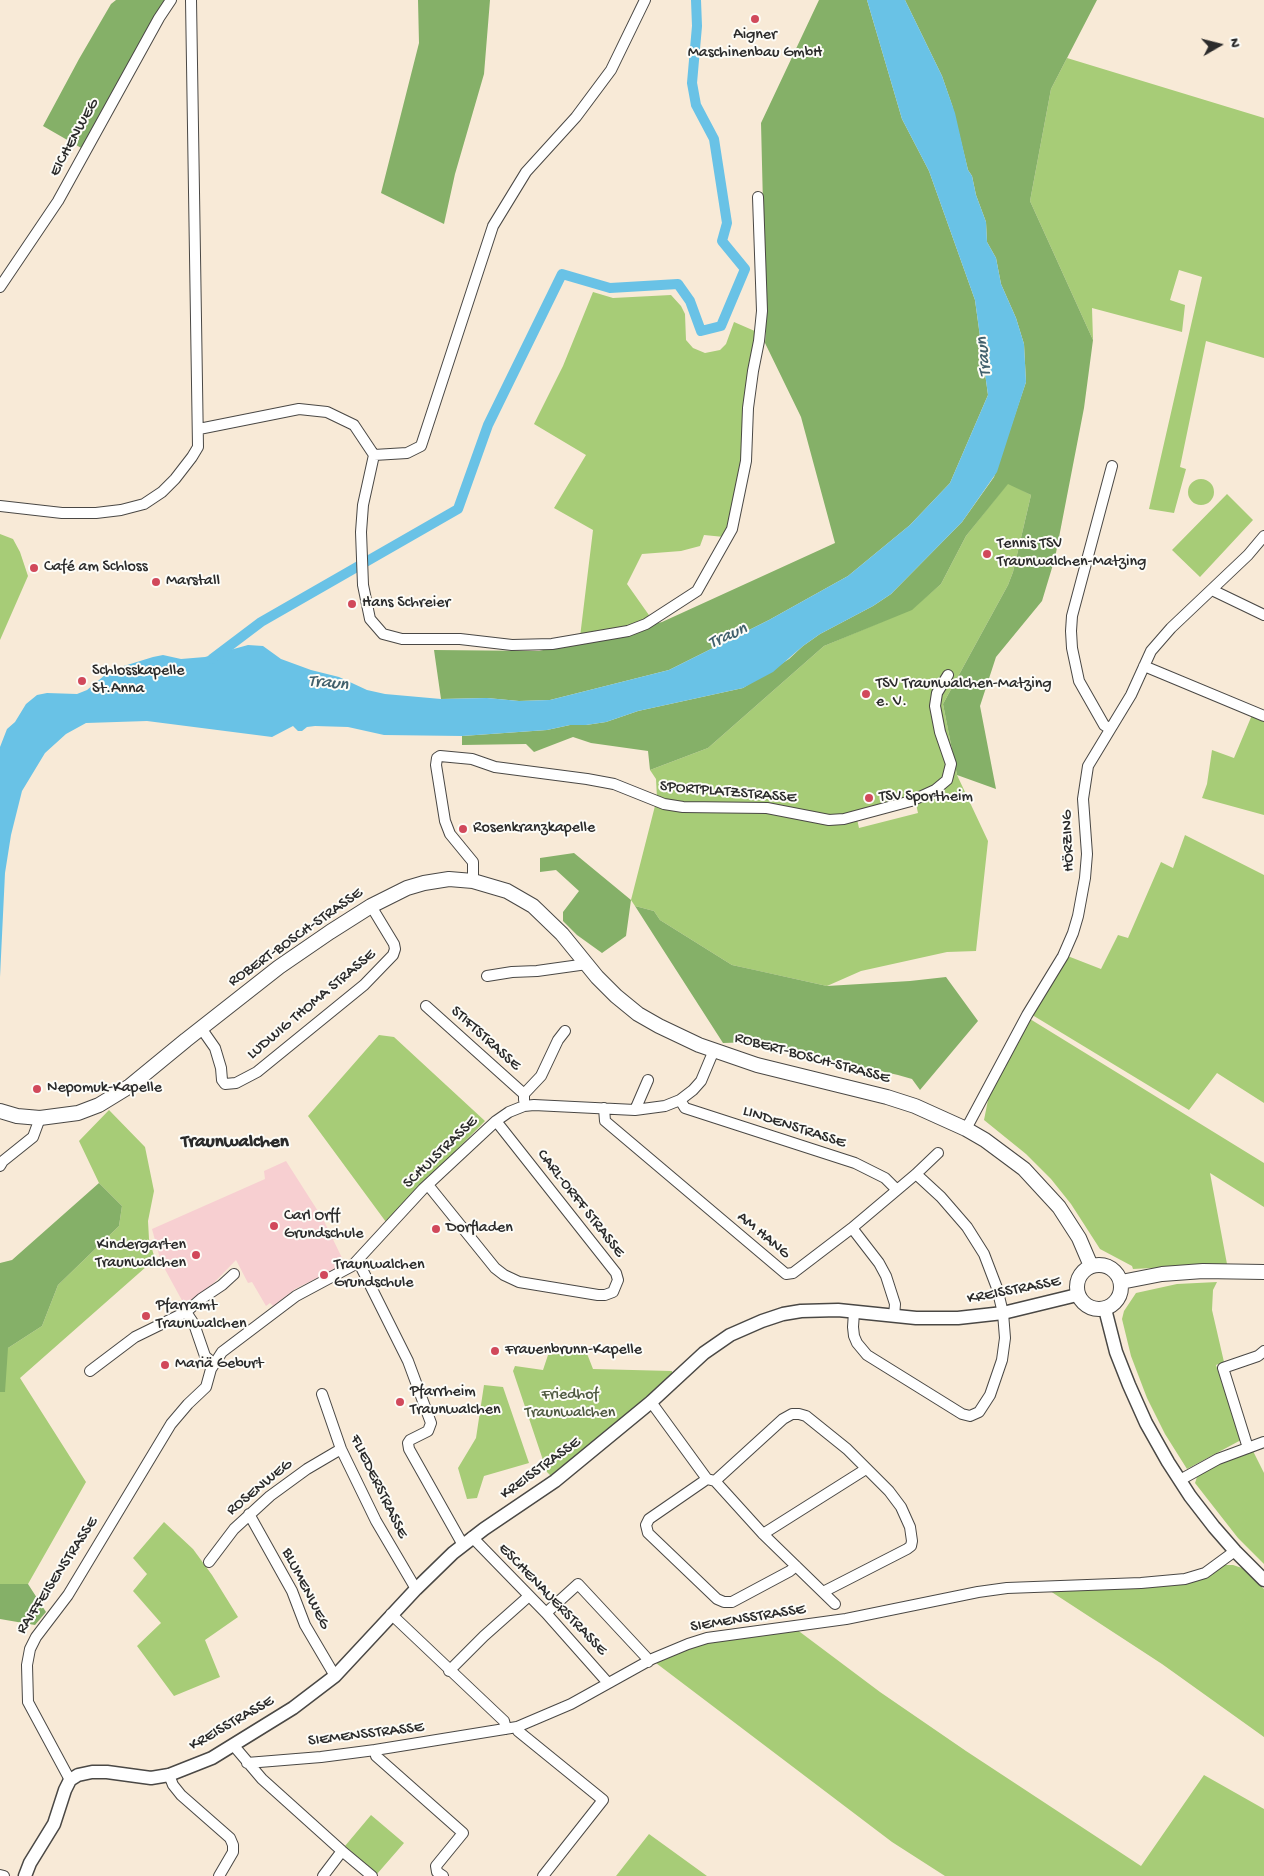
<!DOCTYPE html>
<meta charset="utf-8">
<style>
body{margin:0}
#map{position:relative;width:1264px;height:1876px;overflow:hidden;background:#f8ead7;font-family:"Gochi Hand",sans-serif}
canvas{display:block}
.north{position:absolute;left:1194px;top:20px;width:50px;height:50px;-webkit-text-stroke:4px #fdfcf7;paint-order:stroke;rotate:82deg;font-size:14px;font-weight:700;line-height:20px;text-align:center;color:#2b2b2b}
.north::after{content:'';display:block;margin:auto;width:18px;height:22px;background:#2b2b2b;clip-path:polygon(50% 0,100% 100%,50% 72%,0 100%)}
</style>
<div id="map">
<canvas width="1264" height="1876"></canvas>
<div class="north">N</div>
</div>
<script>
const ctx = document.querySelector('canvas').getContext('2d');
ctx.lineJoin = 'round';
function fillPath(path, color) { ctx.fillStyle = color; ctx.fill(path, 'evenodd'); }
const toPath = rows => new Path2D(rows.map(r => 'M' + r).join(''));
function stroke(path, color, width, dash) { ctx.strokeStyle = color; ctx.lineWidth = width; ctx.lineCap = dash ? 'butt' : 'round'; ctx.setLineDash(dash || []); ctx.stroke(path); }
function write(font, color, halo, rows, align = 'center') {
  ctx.font = font + ' "Gochi Hand",sans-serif'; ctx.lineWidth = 4; ctx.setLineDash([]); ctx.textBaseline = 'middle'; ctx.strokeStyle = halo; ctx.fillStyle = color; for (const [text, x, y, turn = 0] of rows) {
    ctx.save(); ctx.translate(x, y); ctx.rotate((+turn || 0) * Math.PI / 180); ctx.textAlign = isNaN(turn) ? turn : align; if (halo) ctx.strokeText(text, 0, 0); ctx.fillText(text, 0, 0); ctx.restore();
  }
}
fillPath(toPath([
 [286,1161,323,1219,345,1264,295,1289,273,1306,270,1303,266,1306,252,1282,248,1283,236,1260,203,1294,185,1306,161,1262,152,1229,265,1179,264,1171]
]), '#f7cfd1');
fillPath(toPath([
 [1067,58,1264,118,1264,358,1206,341,1180,467,1186,469,1174,513,1149,509,1202,277,1179,270,1170,300,1185,305,1182,332,1092,308,1093,340,1030,201,1051,89],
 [593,292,613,298,671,295,681,306,685,314,686,340,693,348,705,353,720,350,726,344,734,322,757,332,743,461,736,500,724,537,704,535,700,546,681,551,642,554,627,584,651,618,640,625,580,637,593,530,554,508,586,455,534,424,563,366],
 '1188 492a13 13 0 1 1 26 0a13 13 0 1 1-26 0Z',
 [1008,483,1031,495,1013,572,1008,585,943,704,957,775,988,841,976,951,947,952,861,971,827,986,732,965,660,920,654,911,635,906,631,900,657,798,656,779,650,770,708,748,824,646,912,609,941,584,966,536],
 [916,804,918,813,859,828,857,819],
 [1227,494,1253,520,1200,577,1172,550],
 [0,534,13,539,20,552,28,576,0,640],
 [1252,715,1264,721,1264,815,1202,798,1207,784,1212,750,1234,758],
 [1185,835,1264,875,1264,1103,1217,1073,1189,1110,1029,1013,1065,955,1101,969,1118,935,1128,938,1161,862,1173,868],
 [1030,1019,1264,1163,1264,1207,1210,1173,1227,1264,1133,1269,1132,1266,1100,1249,1071,1204,1051,1179,1026,1154,984,1120,988,1100,985,1095],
 [379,1035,394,1037,485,1121,386,1222,308,1116],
 [109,1110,145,1147,154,1191,148,1221,149,1239,155,1259,20,1378,86,1482,28,1584,0,1584,0,1362,8,1348,42,1326,58,1285,119,1226,122,1206,99,1183,79,1141],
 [1217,1282,1213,1290,1212,1310,1224,1362,1216,1365,1241,1440,1187,1469,1165,1434,1147,1398,1131,1356,1122,1319,1124,1311,1136,1293,1177,1284],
 [586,1351,593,1369,672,1371,672,1375,609,1430,551,1476,547,1472,513,1371,515,1366,543,1370,548,1355],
 [484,1385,503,1387,529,1463,484,1476,477,1498,467,1499,458,1468,476,1438],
 [1253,1451,1264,1473,1264,1564,1238,1538,1195,1483,1198,1474,1223,1461],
 [164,1522,193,1549,212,1575,238,1617,205,1640,220,1677,174,1696,137,1646,161,1623,133,1591,147,1574,133,1558],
 [1223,1565,1233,1565,1242,1568,1264,1589,1264,1737,1162,1664,1047,1589,1142,1585],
 [796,1629,880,1692,966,1751,1141,1866,1204,1775,1264,1809,1264,1876,945,1876,892,1842,652,1660,693,1644],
 [371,1815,404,1843,377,1874,345,1846],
 [649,1834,707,1876,616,1876]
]), '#a7cc77');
fillPath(toPath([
 [116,0,167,0,83,149,43,126,79,59,111,4],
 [418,0,490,0,484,74,455,174,444,224,381,193,419,43],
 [819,0,867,0,902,119,929,171,975,300,988,395,950,483,910,525,848,576,769,620,669,670,550,700,519,701,487,698,441,699,434,650,539,651,662,622,835,543,801,417,765,343,766,328,761,123],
 [905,0,1097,0,1051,89,1030,201,1093,340,1084,408,1055,558,1042,601,996,657,980,706,996,789,957,775,943,704,1008,585,1013,572,1031,495,1008,484,966,536,941,584,912,610,824,646,708,748,650,770,648,751,591,743,573,737,534,752,526,744,462,745,462,736,547,730,570,725,586,725,606,722,638,711,743,688,789,659,803,646,820,634,873,606,891,594,962,522,994,477,1026,382,1024,344,1016,318,1001,284,996,258,987,242,986,222,976,195,972,176,968,170,952,105,942,76],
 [574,853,631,900,626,936,602,953,577,935,563,921,563,912,579,891,556,870,540,872,540,858],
 [635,906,654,911,660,920,732,965,755,970,827,986,910,981,946,977,978,1021,920,1090,912,1079,898,1075,753,1042,723,1043],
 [99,1183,122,1206,119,1226,58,1285,42,1326,8,1348,5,1392,0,1392,0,1263,12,1260],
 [0,1584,28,1584,46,1612,35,1625,0,1619]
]), '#85b068');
fillPath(toPath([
 [867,0,905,0,942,76,955,113,968,170,972,176,976,195,986,222,987,242,996,258,1001,284,1016,318,1024,344,1026,382,997,472,962,522,891,594,873,606,820,634,803,646,773,672,743,688,638,711,606,722,586,725,570,725,547,730,462,736,384,735,348,727,315,726,307,727,302,731,298,731,293,726,272,737,147,721,86,723,66,734,45,753,22,791,11,835,5,873,0,977,0,747,7,729,15,722,26,704,37,695,47,693,77,694,87,690,111,670,153,657,163,655,181,659,205,657,248,645,263,646,281,659,311,670,339,677,367,690,385,694,441,699,487,698,519,701,550,700,669,670,769,620,848,576,910,525,950,483,988,395,975,300,929,171,902,119]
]), '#69c2e6');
stroke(toPath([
 [212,659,261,622,458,509,488,425,562,274,610,288,678,284,690,301,701,331,721,326,745,269,722,241,727,223,714,139,696,105,692,83,697,26,696,0]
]), '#69c2e6', 10);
const minor = toPath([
 [0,287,58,201,159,18,171,0],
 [199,429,299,409,327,412,354,425,374,455,363,505,361,532,363,585,370,619,383,634,402,639,460,639,512,645,552,644,628,631,646,624,697,591,732,529,746,461,748,408,753,371,759,341,762,311,758,197],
 [374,455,407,453,421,446,493,226,526,172,576,117,611,70,645,0],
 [0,506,62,513,96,513,121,510,144,504,162,492,175,479,192,457,198,447,191,0],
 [1212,590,1264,615],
 [1144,666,1264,716],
 [1110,729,1104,725,1079,681,1072,648,1071,631,1072,616,1112,466],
 [473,881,473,862,450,834,445,821,436,765,437,758,440,756,472,759,495,767,587,779,614,784,664,804,683,807,767,808,829,820,844,819,911,801,935,790,947,780,951,764,940,732,935,706,937,693,948,675],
 [487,976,512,972,537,971,587,964],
 [426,1006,524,1094],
 [201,1028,215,1048,221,1068,222,1080,225,1084,236,1083,257,1072,364,985,393,955,395,949,394,944,371,906],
 [524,1100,524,1094,541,1076,558,1040,565,1031],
 [680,1100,685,1108,855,1163,885,1178,897,1190],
 [604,1108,605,1121,786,1274,793,1273,852,1228,916,1174,938,1153],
 [635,1110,648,1080],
 [966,1129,1027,1015,1063,956,1073,933,1078,916,1085,878,1087,854,1083,799,1088,766,1131,695,1151,651,1171,628,1248,555,1264,536],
 [0,1166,3,1161,33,1137,40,1118],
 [428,1185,495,1268,504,1275,519,1282,598,1295,605,1295,613,1292,618,1280,616,1273,496,1121],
 [852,1228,879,1263,886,1276,895,1304,894,1316],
 [358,1261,408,1361,431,1423,428,1431,410,1440,408,1443,409,1449,463,1545],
 [186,1312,194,1324,205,1356,213,1363],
 [854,1312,853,1327,854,1336,857,1343,867,1355,962,1414,970,1416,979,1412,990,1395,1002,1360,1005,1338,1003,1313,997,1288,984,1254,967,1227,941,1197,916,1174],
 [90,1371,135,1337,186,1312,201,1299,222,1285,234,1274],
 [322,1394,341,1449,376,1521,416,1589],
 [651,1402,707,1479,715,1481,763,1534,835,1604],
 [1248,1448,1223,1368,1258,1356,1264,1351],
 [707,1479,649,1519,646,1525,648,1533,717,1599,724,1602,732,1602,790,1571,796,1566],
 [1180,1480,1218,1459,1264,1442],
 [715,1481,783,1419,792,1414,799,1414,806,1416,847,1449,889,1491,901,1507,910,1527,912,1541,911,1546,907,1549,823,1592],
 [249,1514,292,1591,305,1625,335,1676],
 [763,1534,866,1469],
 [472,1537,546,1613,608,1683],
 [209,1562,234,1529,270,1496,307,1469,341,1449],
 [546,1613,578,1584,646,1657,648,1662],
 [391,1614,504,1721,506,1729],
 [449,1671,484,1636,529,1596],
 [517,1727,518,1731,603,1800,543,1876],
 [234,1746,262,1779,342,1851,372,1876],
 [375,1750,376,1756,463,1833,436,1866,437,1872,443,1876],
 [247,1763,321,1757,375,1750,517,1727,571,1704,652,1659,688,1644,707,1638,846,1619,978,1592,1007,1588,1141,1583,1185,1579,1205,1573,1235,1551],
 [169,1775,173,1785,181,1795,230,1838,233,1845,233,1852,219,1876],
 [70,1780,28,1702,27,1665,30,1649,36,1637,68,1595,171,1424,188,1404,206,1387,211,1369,222,1352,296,1296,352,1266,423,1189,496,1121,509,1112,524,1106,534,1105,635,1110,665,1106,680,1100,693,1090,701,1081,714,1050],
 [0,1875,4,1876],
 [323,1876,342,1851]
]);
const tertiary = toPath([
 [1105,1309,1116,1352,1129,1385,1146,1423,1168,1462,1190,1496,1214,1527,1235,1551,1264,1580],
 [25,1876,30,1863,54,1824,65,1790,70,1780,78,1775,92,1772,107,1772,151,1778,169,1775,212,1758,293,1708,335,1676,416,1589,453,1553,484,1529,555,1481,651,1402,704,1353,730,1335,762,1321,783,1314,801,1311,838,1310,916,1318,958,1318,1003,1313,1077,1295]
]);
const secondary = toPath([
 [0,1111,17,1116,40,1118,78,1113,99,1105,130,1086,186,1040,279,967,330,932,371,906,407,888,424,883,449,879,473,881,507,891,533,906,562,934,597,977,616,996,638,1014,659,1026,699,1045,757,1065,887,1097,915,1106,966,1129,985,1140,1024,1169,1059,1207,1079,1238,1091,1266],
 '1077 1287a22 22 0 1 1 44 0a22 22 0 1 1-44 0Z',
 [1121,1282,1162,1274,1203,1271,1264,1272]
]);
stroke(minor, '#4a4845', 12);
stroke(tertiary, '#4a4845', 15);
stroke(secondary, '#4a4845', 16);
stroke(minor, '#fff', 10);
stroke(tertiary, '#fff', 12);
stroke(secondary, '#fff', 14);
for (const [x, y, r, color] of [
 [755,19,5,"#d1495b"],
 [987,554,5,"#d1495b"],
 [34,568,5,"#d1495b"],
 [156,582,5,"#d1495b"],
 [352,604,5,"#d1495b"],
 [82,681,5,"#d1495b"],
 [866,694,5,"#d1495b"],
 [869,798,5,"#d1495b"],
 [463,829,5,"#d1495b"],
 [37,1089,5,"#d1495b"],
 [274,1226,5,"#d1495b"],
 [436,1229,5,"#d1495b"],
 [196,1255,5,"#d1495b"],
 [324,1275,5,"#d1495b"],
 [146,1316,5,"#d1495b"],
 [495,1351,5,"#d1495b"],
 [165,1365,5,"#d1495b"],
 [400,1402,5,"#d1495b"]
]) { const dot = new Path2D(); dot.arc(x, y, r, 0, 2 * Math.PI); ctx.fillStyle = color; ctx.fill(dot); stroke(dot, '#fdfcf7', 2); }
write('16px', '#2b2b2b', '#fdfcf7', [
 ["Aigner",755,36,"center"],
 ["Maschinenbau GmbH",755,54,"center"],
 ["Tennis TSV",997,545],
 ["Traunwalchen-Matzing",997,563],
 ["Café am Schloss",44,568],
 ["Marstall",166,582],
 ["Hans Schreier",362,604],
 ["Schlosskapelle",92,672],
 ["St.Anna",92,690],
 ["TSV Traunwalchen-Matzing",876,685],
 ["e. V.",876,703],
 ["TSV Sportheim",879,798],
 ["Rosenkranzkapelle",473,829],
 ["Nepomuk-Kapelle",47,1089],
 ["Carl Orff",284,1217],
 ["Grundschule",284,1235],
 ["Dorfladen",446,1229],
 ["Kindergarten",186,1246,"right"],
 ["Traunwalchen",186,1264,"right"],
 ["Traunwalchen",334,1266],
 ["Grundschule",334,1284],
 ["Pfarramt",156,1307],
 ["Traunwalchen",156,1325],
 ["Frauenbrunn-Kapelle",505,1351],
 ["Mariä Geburt",175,1365],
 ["Pfarrheim",410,1393],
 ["Traunwalchen",410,1411]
], 'left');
write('16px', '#2b2b2b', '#fdfcf7', [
 ["EICHENWEG",75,138,-61],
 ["SPORTPLATZSTRASSE",728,793,5],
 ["HÖRZING",1069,841,-92],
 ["ROBERT-BOSCH-STRASSE",296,938,-35],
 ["LUDWIG THOMA STRASSE",312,1005,-40],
 ["STIFTSTRASSE",485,1039,42],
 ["ROBERT-BOSCH-STRASSE",812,1059,15],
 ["LINDENSTRASSE",794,1128,18],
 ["SCHULSTRASSE",441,1153,-44],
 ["CARL-ORFF STRASSE",580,1204,52],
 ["AM HANG",763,1236,40],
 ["KREISSTRASSE",1014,1291,-11],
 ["KREISSTRASSE",541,1469,-36],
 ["FLIEDERSTRASSE",378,1487,64],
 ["ROSENWEG",260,1488,-39],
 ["RAIFFEISENSTRASSE",58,1576,-57],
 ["BLUMENWEG",305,1589,63],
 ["ESCHENAUERSTRASSE",552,1600,46],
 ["SIEMENSSTRASSE",748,1619,-9],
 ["KREISSTRASSE",232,1724,-30],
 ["SIEMENSSTRASSE",366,1735,-7]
]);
write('16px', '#505b42', '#fdfcf7', [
 ["Friedhof",570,1396],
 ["Traunwalchen",570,1414]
]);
write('italic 18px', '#41606c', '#fdfcf7', [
 ["Traun",985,357,-96],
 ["Traun",728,637,-24],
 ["Traun",328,684,6]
]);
write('bold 19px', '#2b2b2b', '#fdfcf7', [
 ["Traunwalchen",235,1143]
]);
</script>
